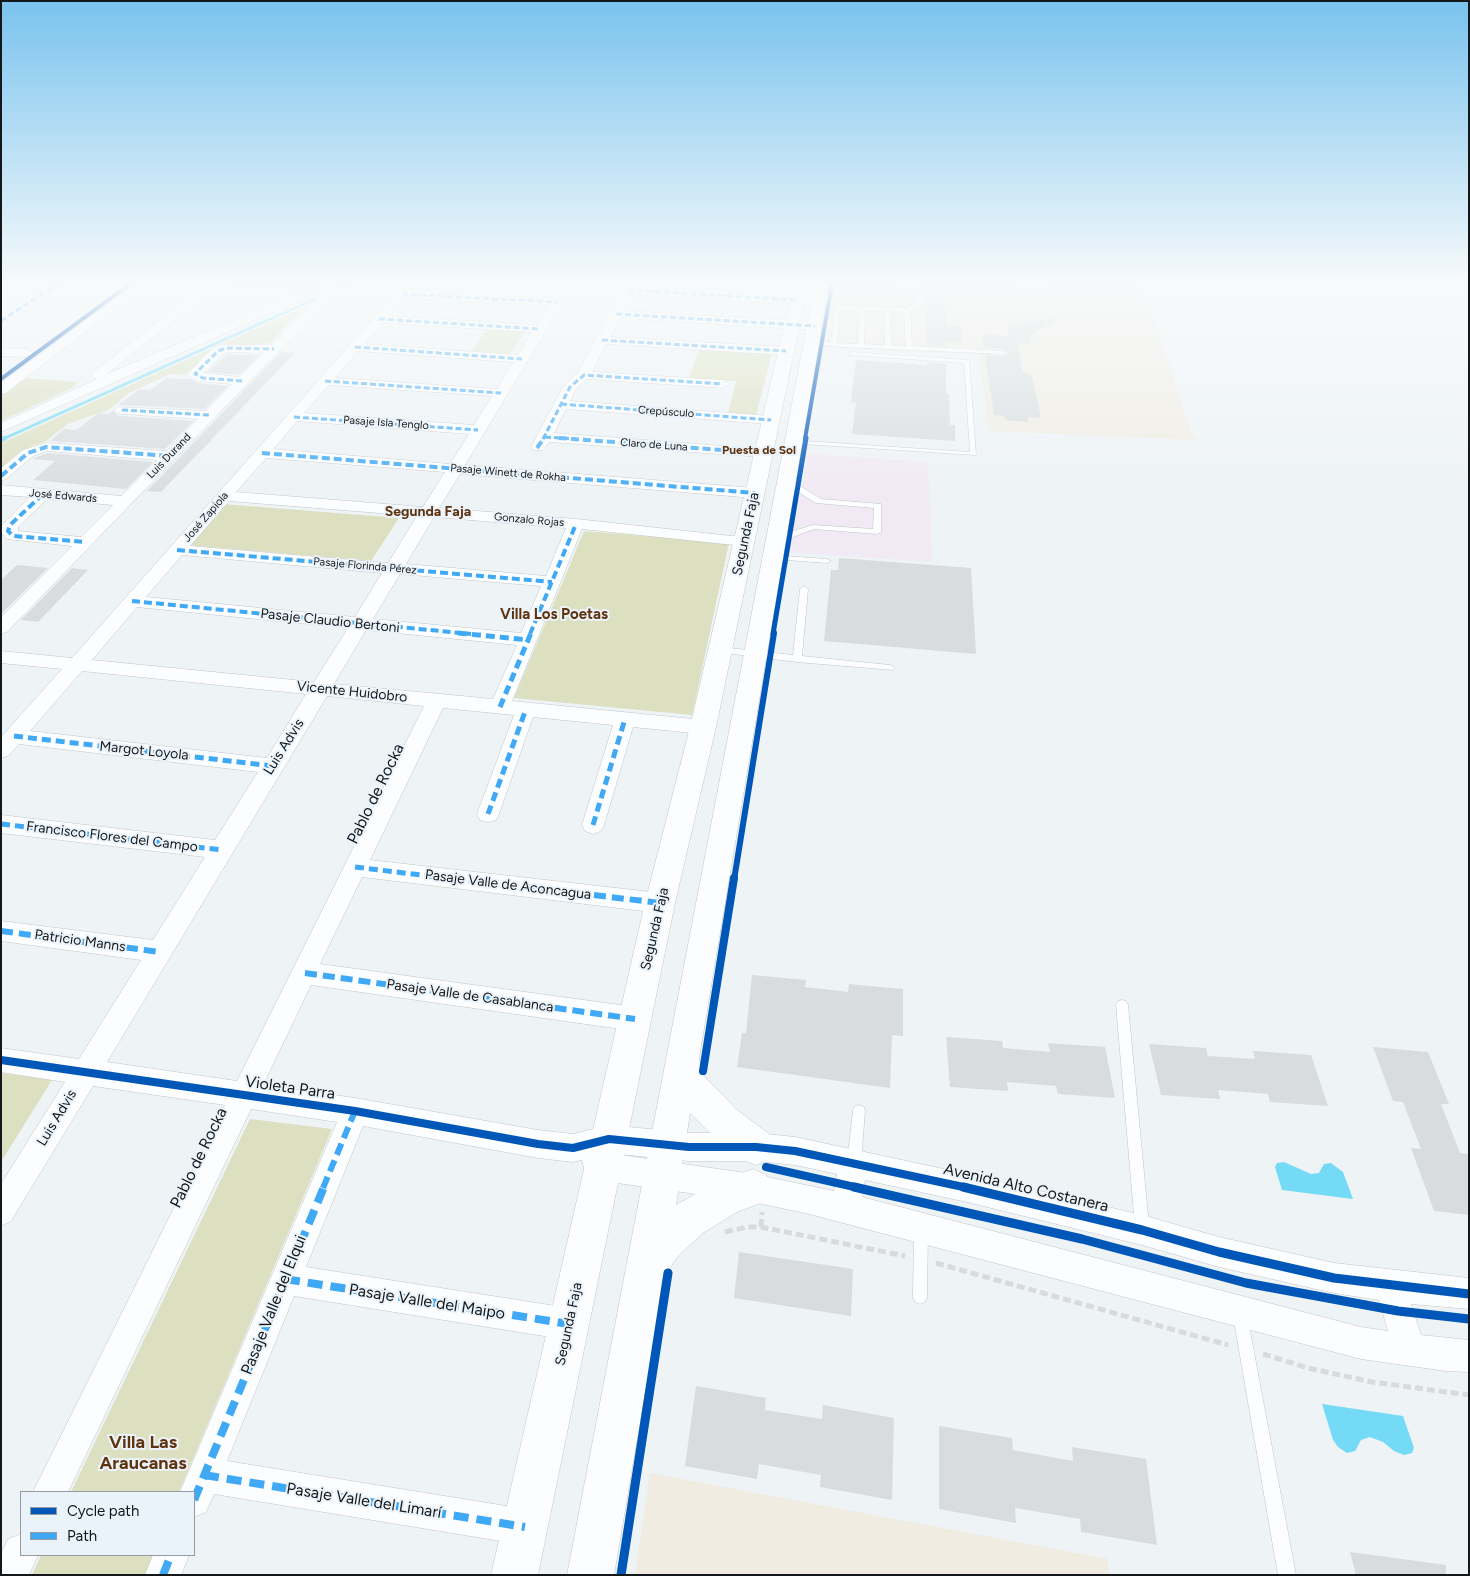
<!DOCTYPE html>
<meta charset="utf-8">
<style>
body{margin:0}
#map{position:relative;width:1470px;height:1576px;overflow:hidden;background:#eef3f6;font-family:Figtree,sans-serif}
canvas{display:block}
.frame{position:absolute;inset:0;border:2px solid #15181a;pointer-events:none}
.legend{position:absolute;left:20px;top:1491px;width:175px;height:65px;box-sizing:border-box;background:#ebf3fa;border:1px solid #959ba0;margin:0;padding:6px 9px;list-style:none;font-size:15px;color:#15181a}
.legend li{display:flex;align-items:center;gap:10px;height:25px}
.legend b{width:25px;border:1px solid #959ba0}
</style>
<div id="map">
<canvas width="1470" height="1576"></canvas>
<div class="frame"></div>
<ul class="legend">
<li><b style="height:6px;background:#0057b8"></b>Cycle path</li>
<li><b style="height:6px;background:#3fa9f5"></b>Path</li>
</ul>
</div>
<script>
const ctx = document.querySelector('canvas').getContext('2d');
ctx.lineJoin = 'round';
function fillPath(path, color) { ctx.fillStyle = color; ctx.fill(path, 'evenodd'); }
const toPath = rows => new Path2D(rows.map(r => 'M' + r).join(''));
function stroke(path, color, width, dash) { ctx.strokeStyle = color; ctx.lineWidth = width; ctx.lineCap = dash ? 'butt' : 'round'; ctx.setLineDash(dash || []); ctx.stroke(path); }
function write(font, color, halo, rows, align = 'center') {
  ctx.font = font + ' Figtree,sans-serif'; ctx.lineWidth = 4; ctx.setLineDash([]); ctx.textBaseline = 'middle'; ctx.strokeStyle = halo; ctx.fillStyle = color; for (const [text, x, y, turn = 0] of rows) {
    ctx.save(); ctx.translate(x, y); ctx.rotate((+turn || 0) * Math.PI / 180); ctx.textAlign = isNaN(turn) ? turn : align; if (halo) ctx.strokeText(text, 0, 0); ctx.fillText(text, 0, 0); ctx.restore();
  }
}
fillPath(toPath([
 [809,454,928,462,932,562,788,552]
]), '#f1e9f3');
fillPath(toPath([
 [834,284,1143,285,1194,440,989,431,979,355,826,348],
 [650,1473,1108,1559,1109,1575,635,1575]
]), '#f0ece2');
fillPath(toPath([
 [306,306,270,343,212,350,185,375,170,374,129,393,110,409,68,424,45,442,29,447,1,470,1,443],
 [488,328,526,331,509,355,470,353],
 [699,349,772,353,756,415,728,413,736,381,689,378],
 [23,378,79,382,72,388,1,421,1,395],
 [223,504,399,518,371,561,187,545],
 [584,531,729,543,692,715,514,698],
 [1,1073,52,1080,1,1162],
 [250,1119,332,1129,179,1492,71,1492],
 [41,1555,153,1555,145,1575,32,1575]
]), '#dde0c0');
fillPath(toPath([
 [1284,1162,1311,1174,1319,1173,1324,1164,1331,1163,1343,1172,1353,1199,1282,1190,1275,1167,1277,1163],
 [1322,1404,1403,1416,1414,1448,1412,1453,1404,1455,1394,1451,1383,1442,1370,1437,1361,1440,1355,1451,1347,1453,1338,1447,1333,1440]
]), '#74daf6');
stroke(toPath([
 [341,287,348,284],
 [3,439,315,299]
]), '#74daf6', 3);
stroke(toPath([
 [1,440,5,438]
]), '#74daf6', 4.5);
fillPath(toPath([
 [926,284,944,284,946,325,961,326,962,342,946,341,945,346,927,345],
 [1057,317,1058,319,1029,336,1031,344,1018,343,1022,371,1032,376,1041,418,1028,417,1028,422,1005,420,1004,416,994,415,985,355,1005,356,1008,353,1003,349,984,348,982,334,1009,336,1007,326],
 [281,352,295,353,161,492,147,491],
 [227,354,259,355,239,375,207,372],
 [856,360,927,365,927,362,946,364,946,394,949,394,950,425,955,425,955,441,852,434,856,402,851,402],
 [166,378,190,379,198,383,228,386,205,409,119,405,139,389,151,390],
 [113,410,117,415,122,416,194,421,165,449,50,441,64,429,77,430,98,413,109,414],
 [47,453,153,462,126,489,33,480,55,461,32,459],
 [839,558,971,568,976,654,824,641,831,570,838,570],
 [17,565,48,568,1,614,1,580],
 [72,568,88,570,38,622,21,620],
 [752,975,806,980,805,987,848,992,849,984,903,989,903,1036,892,1035,890,1088,737,1067,742,1033,746,1033],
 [946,1037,1002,1041,1003,1048,1050,1052,1048,1043,1105,1047,1115,1098,1058,1094,1056,1086,1007,1082,1008,1091,950,1087],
 [1149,1044,1206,1048,1208,1056,1255,1059,1253,1051,1311,1055,1328,1106,1270,1102,1268,1094,1218,1090,1220,1099,1161,1095],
 [1373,1047,1428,1052,1449,1104,1441,1104,1460,1153,1469,1154,1469,1215,1434,1211,1411,1148,1421,1149,1403,1102,1393,1101],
 [739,1252,853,1269,851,1316,734,1298],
 [696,1386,766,1398,765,1410,822,1419,823,1405,894,1418,892,1500,820,1487,821,1475,759,1464,757,1479,685,1466],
 [939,1426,1012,1438,1013,1450,1073,1461,1072,1447,1146,1459,1157,1545,1081,1532,1080,1519,1015,1508,1016,1523,939,1509],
 [1350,1552,1446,1565,1446,1575,1356,1575]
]), '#d9dcde');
const service = toPath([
 [916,284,922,284,922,304,910,311,912,346,1003,351,1006,353,1005,354,861,348,812,345,809,343,812,341,831,342,835,306,906,308,916,303,916,284],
 [840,309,859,310,858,344,837,343,840,309],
 [865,310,884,311,885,345,864,344,865,310],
 [890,311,904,312,906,346,891,345,890,311],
 [852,352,969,360,976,455,802,444,802,442,804,441,970,452,964,363,850,355,849,354,852,352],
 [783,479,789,479,821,499,881,504,881,532,877,534,814,529,793,537,779,545,773,545,773,541,787,533,813,525,873,529,874,508,816,503,783,483,783,479],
 [770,555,827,559,831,561,827,563,773,559,769,557,770,555],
 [804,586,808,589,802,656,890,665,893,666,894,668,893,670,797,662,717,652,716,650,720,647,793,655,800,589,804,586],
 [1122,1000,1126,1001,1128,1005,1149,1226,1147,1231,1142,1233,1137,1231,1135,1226,1116,1005,1118,1001,1122,1000],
 [859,1105,864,1107,865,1111,861,1162,859,1167,854,1169,849,1167,847,1162,853,1111,854,1107,859,1105],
 [921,1224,926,1226,928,1231,927,1297,925,1302,920,1304,915,1302,913,1297,914,1231,916,1226,921,1224],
 [1240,1308,1245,1310,1247,1315,1296,1575,1278,1575,1233,1315,1235,1310,1240,1308]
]);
const minor = toPath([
 [19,284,33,284,1,303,1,295,19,284],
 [50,284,63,284,1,325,1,315,50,284],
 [135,284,148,284,6,393,1,394,1,383,135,284],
 [207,284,220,284,107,374,300,292,238,287,232,284,313,286,318,284,344,284,7,632,1,634,1,617,72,546,7,539,1,533,2,525,30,497,1,495,1,485,121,496,157,460,47,451,33,456,6,479,1,481,1,468,23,450,46,443,166,451,198,419,122,414,117,413,115,410,117,407,206,411,232,384,198,381,190,377,188,374,190,371,213,348,221,345,271,345,328,288,1,432,1,423,97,379,91,375,93,372,207,284],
 [227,352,263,353,240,377,203,373,223,354,227,352],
 [47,499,113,505,81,537,18,531,18,527,47,499],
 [404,284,416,284,410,291,553,298,562,284,574,284,465,465,755,488,761,490,763,493,761,496,755,498,460,474,439,508,576,519,750,538,752,541,750,544,744,546,582,529,512,701,703,720,710,722,713,727,710,732,703,734,633,727,604,825,601,831,593,834,585,831,582,825,613,725,533,717,499,814,496,820,488,822,480,820,477,814,514,715,443,708,370,860,660,893,668,896,672,903,668,910,660,913,362,877,320,964,635,1007,644,1011,648,1019,644,1027,635,1031,311,985,263,1085,355,1098,538,1130,573,1134,609,1125,689,1133,756,1133,795,1137,967,1174,1142,1215,1219,1237,1334,1263,1469,1278,1469,1309,1411,1304,1421,1335,1469,1340,1469,1372,1446,1371,1361,1359,809,1214,753,1202,603,1181,585,1172,582,1160,573,1162,538,1158,363,1126,306,1267,569,1308,580,1313,585,1324,580,1335,569,1340,294,1296,227,1461,525,1509,538,1514,543,1527,538,1540,525,1545,214,1494,206,1512,194,1517,194,1492,180,1492,337,1122,251,1109,68,1492,33,1492,225,1105,93,1086,11,1221,1,1226,1,1184,65,1082,1,1072,1,1048,79,1059,141,960,1,941,1,921,153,940,205,857,1,833,1,815,215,840,258,772,19,744,8,756,1,758,1,737,62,669,1,663,1,651,72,658,404,284],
 [404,298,549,305,537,325,389,316,404,298],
 [383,323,532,332,518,355,365,344,383,323],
 [358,351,513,362,497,389,335,378,358,351],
 [329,385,492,396,474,425,304,413,329,385],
 [297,421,469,434,450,464,273,449,297,421],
 [266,458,445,472,423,507,236,492,266,458],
 [229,501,417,516,388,563,190,546,229,501],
 [434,517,566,528,546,576,406,564,434,517],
 [182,555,382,573,355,617,146,597,182,555],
 [400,574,541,586,521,633,373,619,400,574],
 [137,607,348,628,314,682,92,660,137,607],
 [366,630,517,645,493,699,334,684,366,630],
 [82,671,306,694,267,758,30,731,82,671],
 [327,696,424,706,237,1081,107,1062,327,696],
 [607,1153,689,1161,756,1161,795,1165,837,1174,834,1191,753,1174,607,1153],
 [865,1180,967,1202,1142,1245,1219,1267,1334,1293,1379,1300,1388,1331,1361,1327,862,1197,865,1180],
 [625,284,637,284,635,287,797,296,803,300,797,304,632,294,623,311,815,322,821,326,815,330,620,318,610,337,786,347,792,351,786,355,606,344,592,372,723,380,730,384,723,388,587,379,576,389,570,401,771,416,776,417,778,420,776,423,771,424,566,409,554,433,763,449,768,450,770,453,768,456,763,457,549,442,543,450,533,450,531,447,563,387,578,373,625,284],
 [1,348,27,349,33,353,27,357,1,356,1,348],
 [21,1534,21,1555,38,1555,29,1575,1,1575,1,1554,8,1539,21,1534],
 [153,1555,189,1555,181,1575,145,1575,153,1555]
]);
const secondary = toPath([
 [794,284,808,284,716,727,675,903,538,1575,491,1575,645,903,690,727,794,284],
 [815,284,829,284,699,1058,702,1074,736,1109,769,1134,774,1147,769,1160,756,1165,743,1160,710,1133,690,1113,676,1205,715,1183,753,1169,766,1175,772,1188,766,1201,737,1212,703,1233,678,1256,665,1275,614,1575,567,1575,815,284]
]);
stroke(service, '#c1c5c7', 1);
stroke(minor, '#c1c5c7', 1);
stroke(secondary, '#c1c5c7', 1);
stroke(toPath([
 [761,1227,762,1212],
 [725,1232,747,1227,761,1227,905,1256],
 [936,1263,1228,1345],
 [1263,1354,1308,1368,1372,1382,1469,1395]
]), '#d9dadb', 5, [8, 4]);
fillPath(service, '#fcfdfe');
fillPath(minor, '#fcfdfe');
fillPath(secondary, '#fcfdfe');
stroke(toPath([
 [238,284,316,289],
 [628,290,797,300],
 [402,294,557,302],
 [616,314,815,326],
 [379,319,540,329],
 [1,321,57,284],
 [602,340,786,351],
 [355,347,522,359],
 [242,381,203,378,195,374,218,351,226,348,274,349],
 [325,381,501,393],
 [561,404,771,420],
 [122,410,209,415],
 [294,417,478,430],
 [545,437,576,439],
 [543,439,570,387,584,375,723,384]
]), '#3fa9f5', 3, [6, 3]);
stroke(toPath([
 [559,438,763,453],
 [537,448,544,438],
 [262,453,755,493],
 [1,476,28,453,46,447,170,456],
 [43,494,10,525,8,531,13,536,86,542],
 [177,550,552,582],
 [132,601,471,634],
 [530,634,576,524]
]), '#3fa9f5', 4, [8, 4]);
stroke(toPath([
 [458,633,529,640],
 [500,707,531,633],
 [14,736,273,766],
 [488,814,526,709],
 [1,824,222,850],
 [593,825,625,719],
 [355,867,462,880]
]), '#3fa9f5', 5, [9, 5]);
stroke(toPath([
 [451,878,660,903],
 [1,931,160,952],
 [305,973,635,1019],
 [323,1188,355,1111]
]), '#3fa9f5', 6, [12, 6]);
stroke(toPath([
 [285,1279,569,1324],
 [204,1475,525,1527],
 [194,1500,324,1187],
 [163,1575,171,1555]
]), '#3fa9f5', 8, [15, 8]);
stroke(toPath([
 [1,379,130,284],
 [805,439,832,284]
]), '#0057b8', 4);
stroke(toPath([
 [773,634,806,438]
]), '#0057b8', 5);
stroke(toPath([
 [734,880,774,633]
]), '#0057b8', 6);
stroke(toPath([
 [1,1060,355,1111,538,1144,573,1148,609,1139,689,1147,756,1147,795,1151,968,1188],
 [703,1071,734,878],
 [766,1167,859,1188]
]), '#0057b8', 8);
stroke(toPath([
 [854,1187,1082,1239,1246,1283,1398,1311,1469,1319],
 [963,1187,1142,1230,1219,1252,1334,1278,1469,1294],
 [621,1575,668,1273]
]), '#0057b8', 9);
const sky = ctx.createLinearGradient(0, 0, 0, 504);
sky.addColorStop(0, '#79c3ee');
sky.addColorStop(0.56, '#f7fafb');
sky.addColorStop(1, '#f7fafb00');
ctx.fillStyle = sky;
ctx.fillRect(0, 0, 1470, 504);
write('11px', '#15181a', '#ebf3fa', [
 ["Crepúsculo",666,412,4],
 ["Pasaje Isla Tenglo",386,423,4],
 ["Claro de Luna",654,445,4],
 ["Luis Durand",169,456,-46],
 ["Pasaje Winett de Rokha",508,473,5],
 ["José Edwards",63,496,5],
 ["José Zapiola",206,517,-49],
 ["Gonzalo Rojas",529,520,5],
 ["Pasaje Florinda Pérez",365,566,5]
]);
write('bold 12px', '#60330f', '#ebf3fa', [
 ["Puesta de Sol",759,450]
]);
write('bold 14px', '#60330f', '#ebf3fa', [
 ["Segunda Faja",428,512]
]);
write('14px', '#15181a', '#ebf3fa', [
 ["Segunda Faja",746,534,-78],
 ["Pasaje Claudio Bertoni",330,621,6],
 ["Vicente Huidobro",352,692,6],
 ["Luis Advis",284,747,-58],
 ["Margot Loyola",144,751,6],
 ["Francisco Flores del Campo",112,837,7],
 ["Pasaje Valle de Aconcagua",508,885,7],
 ["Segunda Faja",655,929,-77],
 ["Patricio Manns",80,941,8],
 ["Pasaje Valle de Casablanca",470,996,8],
 ["Luis Advis",57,1118,-59],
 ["Segunda Faja",569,1324,-78]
]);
write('bold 15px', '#60330f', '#ebf3fa', [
 ["Villa Los Poetas",554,615]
]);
write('16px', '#15181a', '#ebf3fa', [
 ["Pablo de Rocka",376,794,-64],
 ["Violeta Parra",290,1088,8],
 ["Pablo de Rocka",199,1158,-64],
 ["Avenida Alto Costanera",1026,1188,13],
 ["Pasaje Valle del Maipo",427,1302,9],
 ["Pasaje Valle del Elqui",274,1305,-68],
 ["Pasaje Valle del Limarí",364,1501,9]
]);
write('bold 18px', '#60330f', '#ebf3fa', [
 ["Villa Las",143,1443],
 ["Araucanas",143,1464]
]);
</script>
